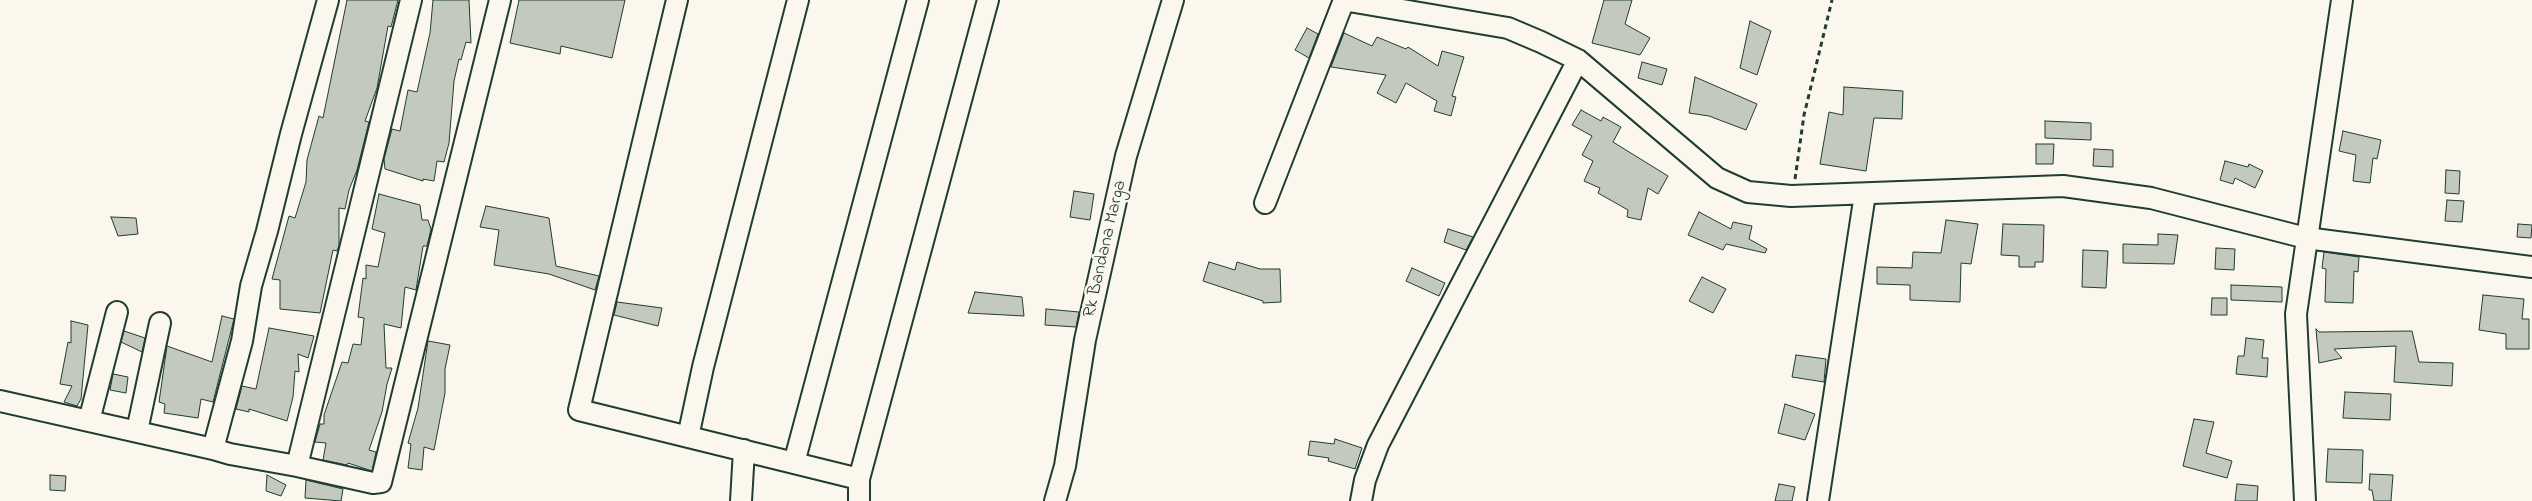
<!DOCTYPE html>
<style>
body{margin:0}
canvas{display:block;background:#fbf7ec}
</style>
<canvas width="2532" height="501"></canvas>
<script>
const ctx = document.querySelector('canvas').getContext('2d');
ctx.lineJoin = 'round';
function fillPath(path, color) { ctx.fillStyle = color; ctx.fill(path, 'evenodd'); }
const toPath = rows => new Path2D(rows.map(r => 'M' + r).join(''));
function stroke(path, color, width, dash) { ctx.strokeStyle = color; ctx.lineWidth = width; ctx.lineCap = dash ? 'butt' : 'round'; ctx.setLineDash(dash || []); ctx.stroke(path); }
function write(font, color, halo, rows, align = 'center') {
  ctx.font = font + ' "Indie Flower",sans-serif'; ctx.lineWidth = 5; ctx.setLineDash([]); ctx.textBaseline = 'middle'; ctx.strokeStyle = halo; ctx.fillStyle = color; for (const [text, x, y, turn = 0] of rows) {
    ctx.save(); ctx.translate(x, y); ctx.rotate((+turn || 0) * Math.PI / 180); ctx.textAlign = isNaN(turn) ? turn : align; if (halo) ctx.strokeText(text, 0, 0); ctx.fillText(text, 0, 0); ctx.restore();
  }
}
const building = toPath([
 [347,0,398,0,391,27,388,26,377,88,365,121,369,122,357,170,349,190,345,209,339,208,339,245,337,251,333,250,320,313,280,309,280,280,272,279,289,216,295,218,306,182,307,160,319,116,323,118,347,0],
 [433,0,469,0,471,43,466,42,461,60,459,59,454,81,449,143,444,162,437,161,434,181,423,179,423,181,385,169,384,159,392,129,400,131,408,90,417,92,430,33,433,0],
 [519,0,625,0,612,58,561,46,560,54,510,43,519,0],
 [1604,0,1632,0,1625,24,1650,38,1640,55,1592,43,1604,0],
 [1750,21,1771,31,1757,75,1740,68,1750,21],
 [1307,28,1318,34,1309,58,1295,50,1307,28],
 [1344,33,1372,46,1377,37,1406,49,1408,47,1438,66,1442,51,1464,57,1452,96,1456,97,1451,116,1434,111,1437,101,1406,83,1396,103,1377,93,1386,75,1331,67,1344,33],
 [1642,62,1667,69,1662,85,1638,78,1642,62],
 [1695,77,1757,104,1746,130,1709,116,1689,113,1695,77],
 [1844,87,1903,91,1902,119,1874,118,1866,171,1820,164,1829,112,1843,115,1844,87],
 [1581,110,1601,121,1603,117,1621,127,1613,142,1668,176,1658,194,1648,188,1641,220,1627,217,1628,210,1598,193,1600,188,1584,181,1593,161,1582,155,1592,136,1572,125,1581,110],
 [2045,121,2091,123,2091,140,2045,138,2045,121],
 [2343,131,2381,140,2377,159,2373,158,2370,183,2353,181,2356,155,2339,151,2343,131],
 [2036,144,2054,144,2053,164,2036,164,2036,144],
 [2094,149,2113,150,2113,167,2093,166,2094,149],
 [2225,161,2248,167,2249,164,2263,171,2255,188,2235,178,2233,184,2220,180,2225,161],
 [2446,170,2460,171,2459,194,2445,193,2446,170],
 [1074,191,1094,194,1090,220,1070,217,1074,191],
 [379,194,420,205,422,220,428,220,431,229,427,246,423,246,416,290,405,287,401,328,384,324,386,368,392,368,387,384,382,412,369,450,376,452,372,471,348,463,347,465,323,460,326,443,315,442,320,424,324,424,324,415,342,362,348,363,353,344,361,345,364,318,358,317,363,278,366,279,366,265,378,267,385,233,372,229,379,194],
 [2447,200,2464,201,2462,222,2445,221,2447,200],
 [486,206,549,218,556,266,599,276,595,290,549,274,494,265,499,230,480,227,486,206],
 [1699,212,1731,229,1733,222,1752,226,1749,239,1767,249,1765,253,1726,244,1723,250,1688,235,1699,212],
 [111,217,136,218,138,234,118,236,111,217],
 [1946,220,1978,224,1971,264,1961,263,1960,302,1910,300,1910,285,1877,284,1877,267,1912,268,1913,252,1941,253,1946,220],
 [2003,224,2044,225,2043,262,2035,262,2035,267,2019,267,2019,256,2001,255,2003,224],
 [2518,224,2532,225,2531,238,2517,237,2518,224],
 [1448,229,1473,237,1466,250,1444,242,1448,229],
 [2158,234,2178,235,2174,264,2123,263,2123,244,2158,245,2158,234],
 [2216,248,2235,249,2234,270,2215,269,2216,248],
 [2083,250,2108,251,2106,288,2082,287,2083,250],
 [2324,252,2359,257,2358,272,2354,271,2353,303,2325,302,2326,269,2322,268,2324,252],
 [1209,262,1235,270,1237,262,1260,269,1280,269,1281,302,1263,303,1263,301,1203,281,1209,262],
 [1412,268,1445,283,1439,296,1406,281,1412,268],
 [1702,277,1726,289,1713,313,1689,301,1702,277],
 [2231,285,2282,287,2282,302,2231,300,2231,285],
 [975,292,1022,297,1024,316,968,313,975,292],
 [2483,295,2524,299,2522,319,2529,319,2529,349,2506,349,2506,334,2479,330,2483,295],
 [2212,298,2227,298,2227,315,2211,315,2212,298],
 [617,302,662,308,658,326,614,315,617,302],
 [1046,309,1079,312,1076,327,1045,325,1046,309],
 [222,316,234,319,213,402,201,399,198,418,164,413,165,404,159,402,167,346,212,362,222,316],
 [71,321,88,325,81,399,77,406,64,402,72,386,60,384,68,342,71,343,71,321],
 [269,328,314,336,308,358,298,354,299,372,295,371,293,397,287,421,249,409,249,412,236,409,242,386,256,389,269,328],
 [2316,329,2319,332,2412,331,2419,362,2453,363,2452,386,2394,382,2396,346,2334,349,2342,358,2319,363,2316,329],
 [124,331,145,338,142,352,121,342,124,331],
 [2246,338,2264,340,2262,358,2268,358,2267,377,2236,374,2238,356,2244,356,2246,338],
 [428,341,450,345,445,369,445,393,434,450,424,447,422,470,408,468,411,444,408,443,418,408,428,341],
 [1796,355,1826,359,1824,382,1792,377,1796,355],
 [113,374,128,377,126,393,110,390,113,374],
 [2345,392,2391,394,2390,420,2343,418,2345,392],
 [1785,404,1815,414,1805,440,1778,433,1785,404],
 [2194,419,2214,422,2206,453,2232,461,2227,478,2183,466,2194,419],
 [1335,439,1362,448,1355,469,1328,461,1329,458,1308,455,1310,441,1334,444,1335,439],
 [2328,449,2363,450,2362,483,2326,482,2328,449],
 [2370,474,2393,475,2391,501,2374,501,2372,490,2369,490,2370,474],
 [50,475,66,476,65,491,50,490,50,475],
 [267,475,286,485,281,496,266,491,267,475],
 [306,480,343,489,341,501,305,498,306,480],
 [1779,484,1795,487,1792,501,1775,501,1779,484],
 [2237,484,2258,486,2257,501,2235,501,2237,484]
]);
fillPath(building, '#c4c9be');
stroke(building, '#1f3d34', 1);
const minor = toPath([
 [411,0,297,466,373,483,381,482,500,0],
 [677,0,579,410,859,479,859,501],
 [1343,0,1508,28,1541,42,1578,60,1717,178,1748,192,1791,196,2063,186,2151,198,2306,238,2532,267],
 [1265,203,1344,0],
 [0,401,213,449],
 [89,421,117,312],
 [137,431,160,323],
 [688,437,703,367,798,0],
 [794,463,918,0],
 [297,466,230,454,213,449,242,341,251,286,267,231,291,134,328,0],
 [859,479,988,0],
 [741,501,744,450],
 [1055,501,1065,466,1085,340,1126,156,1173,0],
 [1361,501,1365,480,1378,445,1578,60],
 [1818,501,1865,194],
 [2305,501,2296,314,2342,0]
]);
stroke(minor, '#1f3d34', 24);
stroke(toPath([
 [1795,179,1804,115,1832,0]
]), '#1f3d34', 3, [5, 4]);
stroke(minor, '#fbf7ec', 20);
write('18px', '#1f3d34', '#fbf7ec', [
 ["Rk Bandana Marga",1106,249,-77]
]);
</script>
